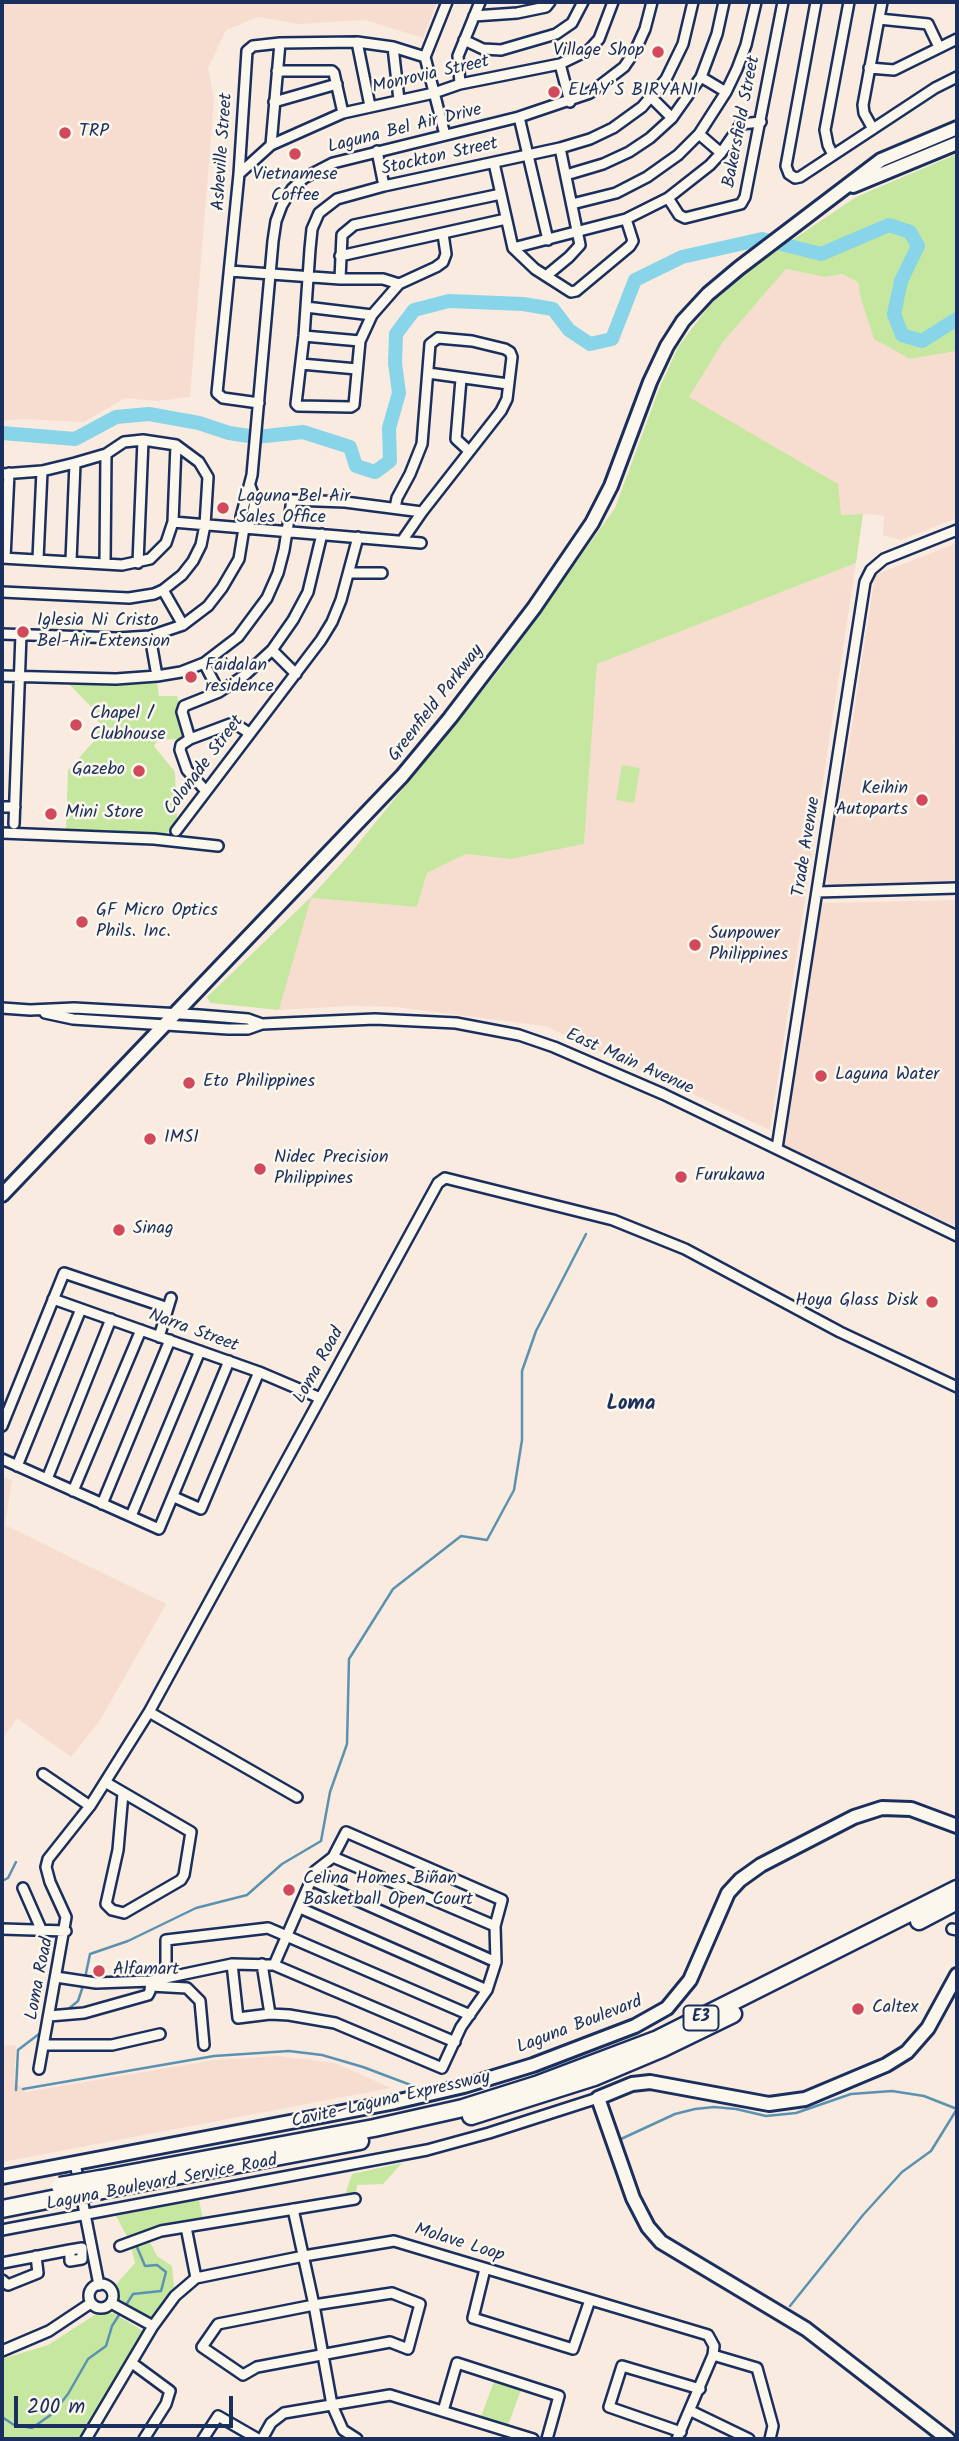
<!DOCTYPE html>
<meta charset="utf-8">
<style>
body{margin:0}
#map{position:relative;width:959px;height:2441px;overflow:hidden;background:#f9ebdf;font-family:Kalam,sans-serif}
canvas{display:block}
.frame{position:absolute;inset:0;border:4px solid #1b2f5e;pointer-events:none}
.scale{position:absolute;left:14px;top:2396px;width:219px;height:32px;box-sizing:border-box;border:4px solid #1b2f5e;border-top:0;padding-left:9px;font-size:21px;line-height:24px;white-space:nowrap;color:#1b2f5e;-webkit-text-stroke:5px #fbf7ec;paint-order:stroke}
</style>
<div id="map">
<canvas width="959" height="2441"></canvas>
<div class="frame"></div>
<div class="scale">200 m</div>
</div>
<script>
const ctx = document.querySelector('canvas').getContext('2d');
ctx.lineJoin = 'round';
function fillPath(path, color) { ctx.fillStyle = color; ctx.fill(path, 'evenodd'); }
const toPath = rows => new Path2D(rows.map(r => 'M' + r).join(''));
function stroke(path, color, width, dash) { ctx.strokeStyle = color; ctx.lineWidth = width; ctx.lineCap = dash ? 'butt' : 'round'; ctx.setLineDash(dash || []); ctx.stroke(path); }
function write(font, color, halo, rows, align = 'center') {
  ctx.font = font + ' Kalam,sans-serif'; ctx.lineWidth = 5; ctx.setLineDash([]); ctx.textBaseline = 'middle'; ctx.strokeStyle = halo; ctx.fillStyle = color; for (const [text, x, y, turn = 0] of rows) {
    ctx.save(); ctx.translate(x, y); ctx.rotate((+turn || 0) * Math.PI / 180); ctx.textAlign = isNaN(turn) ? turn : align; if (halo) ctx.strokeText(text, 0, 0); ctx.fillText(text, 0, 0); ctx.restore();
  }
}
fillPath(toPath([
 [2,2,437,2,423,38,365,20,299,24,258,17,226,30,208,68,214,99,190,397,157,401,125,398,84,422,21,419,2,421],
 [786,269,825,277,842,274,859,282,861,299,910,359,957,351,957,518,901,540,883,535,884,516,871,514,841,515,689,397,723,342],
 [957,543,957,740,947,741,957,741,957,881,833,885,828,883,824,876,849,745,875,575],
 [856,563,770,1130,545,1026,396,1007,347,1006,279,1010,310,898,417,907,427,873,466,854,511,859,584,844,597,664],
 [957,900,957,1227,782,1144,822,903],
 [2,1477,12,1480,5,1525,166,1604,101,1719,71,1757,17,1718,2,1740],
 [16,2045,14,2080,26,2092,214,2060,278,2056,335,2063,391,2088,2,2162,2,2046]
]), '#f7ddcf');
fillPath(toPath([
 [957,154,957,351,910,359,874,339,861,299,858,282,842,274,825,277,786,269,723,342,689,397,838,484,841,515,863,514,856,563,597,664,584,844,511,859,466,854,427,873,417,907,311,898,279,1010,210,1003,207,997,310,898,349,855,500,669,615,508,659,389,678,347,709,306,751,268,856,197],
 [70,680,157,682,159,696,177,696,189,735,179,739,158,740,154,746,175,772,177,819,166,834,66,831,68,770,96,739,97,730,102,725,97,720,97,713,68,683],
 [622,765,640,768,634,803,616,800],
 [402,2163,383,2184,357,2185,355,2199,343,2201,352,2174],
 [199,2200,204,2224,147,2236,157,2256,172,2266,175,2296,153,2326,112,2301,111,2290,135,2263,130,2242,116,2216],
 [113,2313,145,2332,83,2439,2,2439,2,2359,48,2345,96,2314],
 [496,2376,523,2384,506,2431,479,2422]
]), '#c6e7a0');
stroke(toPath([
 [2,1881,8,1878,16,1862],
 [85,1978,90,1954,128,1941,196,1908,247,1895,282,1864,321,1841,330,1792,347,1744,349,1659,393,1589,461,1536,487,1540,514,1490,522,1440,522,1371,536,1331,586,1234],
 [66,2011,78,2001,83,1986],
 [23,2089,214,2056,289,2051,322,2055,363,2067,424,2090],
 [16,2090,18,2050,39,2034],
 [621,2139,675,2114,695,2109,714,2107,736,2109,766,2116,796,2113,851,2094,892,2091,924,2096,957,2109],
 [126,2305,133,2294,161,2291,166,2272,157,2265,145,2266,137,2247],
 [790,2306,863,2215,902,2172,931,2151,957,2109],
 [2,2417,14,2425,32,2428,52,2414,68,2394,88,2359,106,2346,112,2326,119,2315]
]), '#5c92b1', 2.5);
stroke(toPath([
 [2,433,75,439,116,417,149,414,199,423,229,433,256,437,303,432,350,447,356,466,375,472,390,461,389,428,399,393,395,363,396,334,414,310,449,301,523,304,553,309,569,330,590,344,612,339,635,280,682,257,762,239,821,254,889,225,910,232,918,246,901,281,894,314,902,335,922,341,957,319]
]), '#88d4e8', 14);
const minor = toPath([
 [816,2,786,166,789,174,795,178,800,177,935,88,957,77],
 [474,16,517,13,546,7,550,2],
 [879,19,928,24,939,47],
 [464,40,483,49,501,50,556,34,572,23,583,2],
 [357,42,370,106],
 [393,47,399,100],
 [560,64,570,102],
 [869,68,894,70,957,39],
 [277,71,332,71,334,73,343,113],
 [701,77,726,92],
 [460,84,458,56,480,2],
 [652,98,672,118],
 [274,102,337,84],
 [519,117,548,240],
 [873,129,864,113,863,105,882,2],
 [699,134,721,153],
 [445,135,425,57,447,2],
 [271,145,280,43],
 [377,151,384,186],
 [833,155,828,145,825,130,849,2],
 [494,163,513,248,535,269,571,292,576,291,630,246,633,241,626,219],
 [239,174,271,145,343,113,434,93,460,84,560,64,589,50,599,39,613,2],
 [566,175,603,164,629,152,650,138,672,118,701,77,717,34,724,2],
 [668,198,679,215,685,218,741,204,745,197,783,2],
 [572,204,616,193,647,177,678,155,699,134,726,92,737,69,746,45,756,2],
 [443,234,446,254,443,262,436,267,399,284,372,315,360,341,354,405,351,407,298,406,296,404,304,336,310,249,312,229,319,213,337,199,384,186,560,148,590,139,613,128,642,107,666,79,683,44,693,2],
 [513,248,626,219,668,198,710,165,721,153,741,124,761,122],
 [340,256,506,219],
 [230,271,340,279,383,279,399,284],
 [546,276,569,257,580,245,560,148],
 [340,279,342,235,354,225,501,194],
 [306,307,372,315],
 [304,336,360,341],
 [301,364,357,369],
 [428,373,508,384],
 [461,379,456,439,469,451],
 [259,403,223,398,217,393,239,174,247,51,253,46,280,43,357,42,393,47,425,57],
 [2,474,42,471,75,463,106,454,124,442,143,440,176,445,199,462,208,477,205,525,201,545,193,561,182,575,163,590,154,594,129,598,2,592],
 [395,508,397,498,410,474,422,444,430,344,438,338,472,341,505,349,510,352,512,357,507,399,501,411,422,512,402,541],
 [173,522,421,543],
 [244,528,241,517,252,475,273,241,276,221,282,205,292,189,304,178,333,163,519,117,590,93,624,67,635,51,645,29,652,2],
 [2,558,122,565,150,559,166,543,173,522,176,445],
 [5,558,9,473],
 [38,559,42,471],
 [71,561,75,463],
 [105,563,106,454],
 [138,563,143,440],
 [349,573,382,573],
 [163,590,183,625],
 [2,634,118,638,150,636,183,625,208,606,222,588,239,559,244,528,251,520,254,507,255,499,250,486],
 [150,636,157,676],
 [272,650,296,674],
 [204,663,219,692],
 [2,676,116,679,157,676,181,672,204,663,238,637,267,598,278,573,284,550,292,500,345,502,422,512],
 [190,739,182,712,184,706,219,692,245,675,272,650,293,620,308,592,322,534],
 [205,790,187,770,180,750,181,745,190,739,230,724,237,725,249,733],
 [2,807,15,807],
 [14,824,21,634],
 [176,831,321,640,332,622,341,600,358,537],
 [2,833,154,839,218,846],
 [817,892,957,888],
 [2,1008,30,1010,74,1008,199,1015,248,1019,262,1024,375,1019,456,1023,519,1035,554,1047,663,1094,957,1236],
 [45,1013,73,1019,228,1029,248,1029,262,1024],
 [777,1148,865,582,871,570,884,559,957,530],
 [53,1299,259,1372,320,1398],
 [159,1337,171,1298],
 [2,1426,64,1273,168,1308],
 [2,1459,159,1529,229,1361],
 [17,1466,81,1309],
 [47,1479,111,1319],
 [73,1491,141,1330],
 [174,1497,201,1509,259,1372],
 [102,1504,170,1340],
 [131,1516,200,1351],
 [149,1712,297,1797],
 [43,1774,90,1806],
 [105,1782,191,1832,184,1875,181,1880,124,1913,112,1910,106,1904,118,1850,123,1793],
 [333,1857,495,1926],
 [311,1880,496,1962],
 [23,1888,41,1929],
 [300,1908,487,1990],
 [2,1929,66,1931],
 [952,1929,957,1930],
 [232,1964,238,2018,270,2014,289,2015,335,2023,442,2068,461,2027,487,1990,496,1962,495,1926,502,1900,346,1832,333,1857,315,1871,274,1965],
 [262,1964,270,2014],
 [56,1977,96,1983,151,1981,232,1964,274,1965,455,2042],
 [166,1978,166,1940,268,1928,470,2015],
 [151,1986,187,1988,200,2001,204,2045],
 [49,2016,84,2013,148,1995,150,1991,151,1981],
 [45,2045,112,2045,160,2034],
 [39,2069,66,1917,50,1882,46,1867,48,1859,90,1806,149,1712,438,1183,445,1178,613,1220,685,1249,840,1332,957,1387],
 [75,2163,99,2285],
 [293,2209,314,2305,332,2405,343,2430,357,2439],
 [186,2227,196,2278],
 [2,2230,427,2150,489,2133,598,2098],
 [120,2246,161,2231,355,2199],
 [2,2263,70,2250,82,2248,82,2259,70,2261,70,2250],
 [485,2269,473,2318,573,2349,590,2300],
 [2,2280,8,2285,38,2273,36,2256],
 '89 2296a12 12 0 1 1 24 0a12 12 0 1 1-24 0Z',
 [392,2293,420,2304,408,2349,390,2342,257,2367,243,2375,202,2347,218,2324,314,2305,392,2293],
 [111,2303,153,2326],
 [2,2351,49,2331,91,2303],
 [713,2355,757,2368,773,2426,770,2439],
 [132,2363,170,2391,166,2404,144,2439],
 [443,2411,457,2363,559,2396,547,2439],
 [691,2411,749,2439],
 [681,2432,609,2407,622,2366,700,2389],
 [86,2439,153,2326,175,2296,196,2278,304,2256,394,2241,708,2335,714,2346,713,2355,677,2439],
 [203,2439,218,2416,258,2439],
 [262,2439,271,2423,284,2413,390,2395,533,2439]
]);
const secondary = toPath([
 [853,186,957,143],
 [2,1195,402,776,450,718,534,608,592,523,611,486,650,382,667,346,683,321,708,294,739,268,881,160,957,128],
 [2,2177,395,2102,464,2086,533,2065,635,2026,667,2008,690,1980,728,1893,740,1880,761,1865,854,1817,882,1808,911,1809,957,1826],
 [948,2439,806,2329,661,2242,648,2227,633,2198,598,2098,632,2084,650,2082,769,2104,805,2099,886,2065,907,2052,928,2028,957,1975]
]);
const motorway = toPath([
 [919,1921,957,1901],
 [471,2116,594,2077,663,2048,733,2014],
 [100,2179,374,2128,463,2108,536,2085,658,2039,957,1889],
 [102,2190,360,2141],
 [2,2209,62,2197]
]);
stroke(minor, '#1b2f5e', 14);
stroke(secondary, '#1b2f5e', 18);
stroke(motorway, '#1b2f5e', 21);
stroke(minor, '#fbf7ec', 9);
stroke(secondary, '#fbf7ec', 12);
stroke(motorway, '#fbf7ec', 16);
const motorwayBridge = toPath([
 [60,2186,100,2179],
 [62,2197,102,2190]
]);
stroke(motorwayBridge, '#1b2f5e', 21, []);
stroke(motorwayBridge, '#fbf7ec', 16);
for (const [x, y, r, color] of [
 [658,52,7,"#d1495b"],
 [554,92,7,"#d1495b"],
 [65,133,7,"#d1495b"],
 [295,154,7,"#d1495b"],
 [223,508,7,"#d1495b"],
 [23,632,7,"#d1495b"],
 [191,677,7,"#d1495b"],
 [76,725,7,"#d1495b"],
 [139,771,7,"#d1495b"],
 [922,800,7,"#d1495b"],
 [51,814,7,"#d1495b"],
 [82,922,7,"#d1495b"],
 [695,945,7,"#d1495b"],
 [821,1076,7,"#d1495b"],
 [189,1083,7,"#d1495b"],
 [150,1139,7,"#d1495b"],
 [260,1169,7,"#d1495b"],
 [681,1177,7,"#d1495b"],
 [119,1230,7,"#d1495b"],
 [932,1302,7,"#d1495b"],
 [289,1890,7,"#d1495b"],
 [99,1971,7,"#d1495b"],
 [858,2009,7,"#d1495b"]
]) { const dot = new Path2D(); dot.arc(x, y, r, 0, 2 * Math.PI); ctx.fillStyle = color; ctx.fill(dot); stroke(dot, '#fbf7ec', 2.5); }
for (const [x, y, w] of [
 [701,2018,35]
]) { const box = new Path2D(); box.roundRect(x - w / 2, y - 12.5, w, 25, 5); ctx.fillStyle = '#fbf7ec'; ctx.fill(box); stroke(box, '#1b2f5e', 2); }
write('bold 16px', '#1b2f5e', null, [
 ["E3",701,2018]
]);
write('18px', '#1b2f5e', '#fbf7ec', [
 ["Village Shop",644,52,"right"],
 ["ELAY’S BIRYANI",568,92],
 ["TRP",79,133],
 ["Vietnamese",295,176,"center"],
 ["Coffee",295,197,"center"],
 ["Laguna Bel Air",237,498],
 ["Sales Office",237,519],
 ["Iglesia Ni Cristo",37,622],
 ["Bel-Air Extension",37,643],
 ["Faidalan",205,667],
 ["residence",205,688],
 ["Chapel /",90,715],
 ["Clubhouse",90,736],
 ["Gazebo",125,771,"right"],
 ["Keihin",908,790,"right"],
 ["Autoparts",908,811,"right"],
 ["Mini Store",65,814],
 ["GF Micro Optics",96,912],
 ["Phils. Inc.",96,933],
 ["Sunpower",709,935],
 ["Philippines",709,956],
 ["Laguna Water",835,1076],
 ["Eto Philippines",203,1083],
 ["IMSI",164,1139],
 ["Nidec Precision",274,1159],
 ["Philippines",274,1180],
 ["Furukawa",695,1177],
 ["Sinag",133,1230],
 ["Hoya Glass Disk",918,1302,"right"],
 ["Celina Homes Biñan",303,1880],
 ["Basketball Open Court",303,1901],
 ["Alfamart",113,1971],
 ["Caltex",872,2009]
], 'left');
write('18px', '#1b2f5e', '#fbf7ec', [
 ["Monrovia Street",431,76,-13],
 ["Bakersfield Street",743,122,-79],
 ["Laguna Bel Air Drive",405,130,-14],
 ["Asheville Street",224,152,-86],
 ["Stockton Street",440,158,-13],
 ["Greenfield Parkway",437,704,-52],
 ["Colonade Street",205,766,-53],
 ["Trade Avenue",808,847,-81],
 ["East Main Avenue",629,1063,24],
 ["Narra Street",193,1332,20],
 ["Loma Road",320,1366,-61],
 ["Loma Road",41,1979,-79],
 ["Laguna Boulevard",580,2026,-21],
 ["Cavite–Laguna Expressway",391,2101,-13],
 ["Laguna Boulevard Service Road",162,2184,-11],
 ["Molave Loop",459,2244,17]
]);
write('bold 21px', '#1b2f5e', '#fbf7ec', [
 ["Loma",631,1405]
]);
</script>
